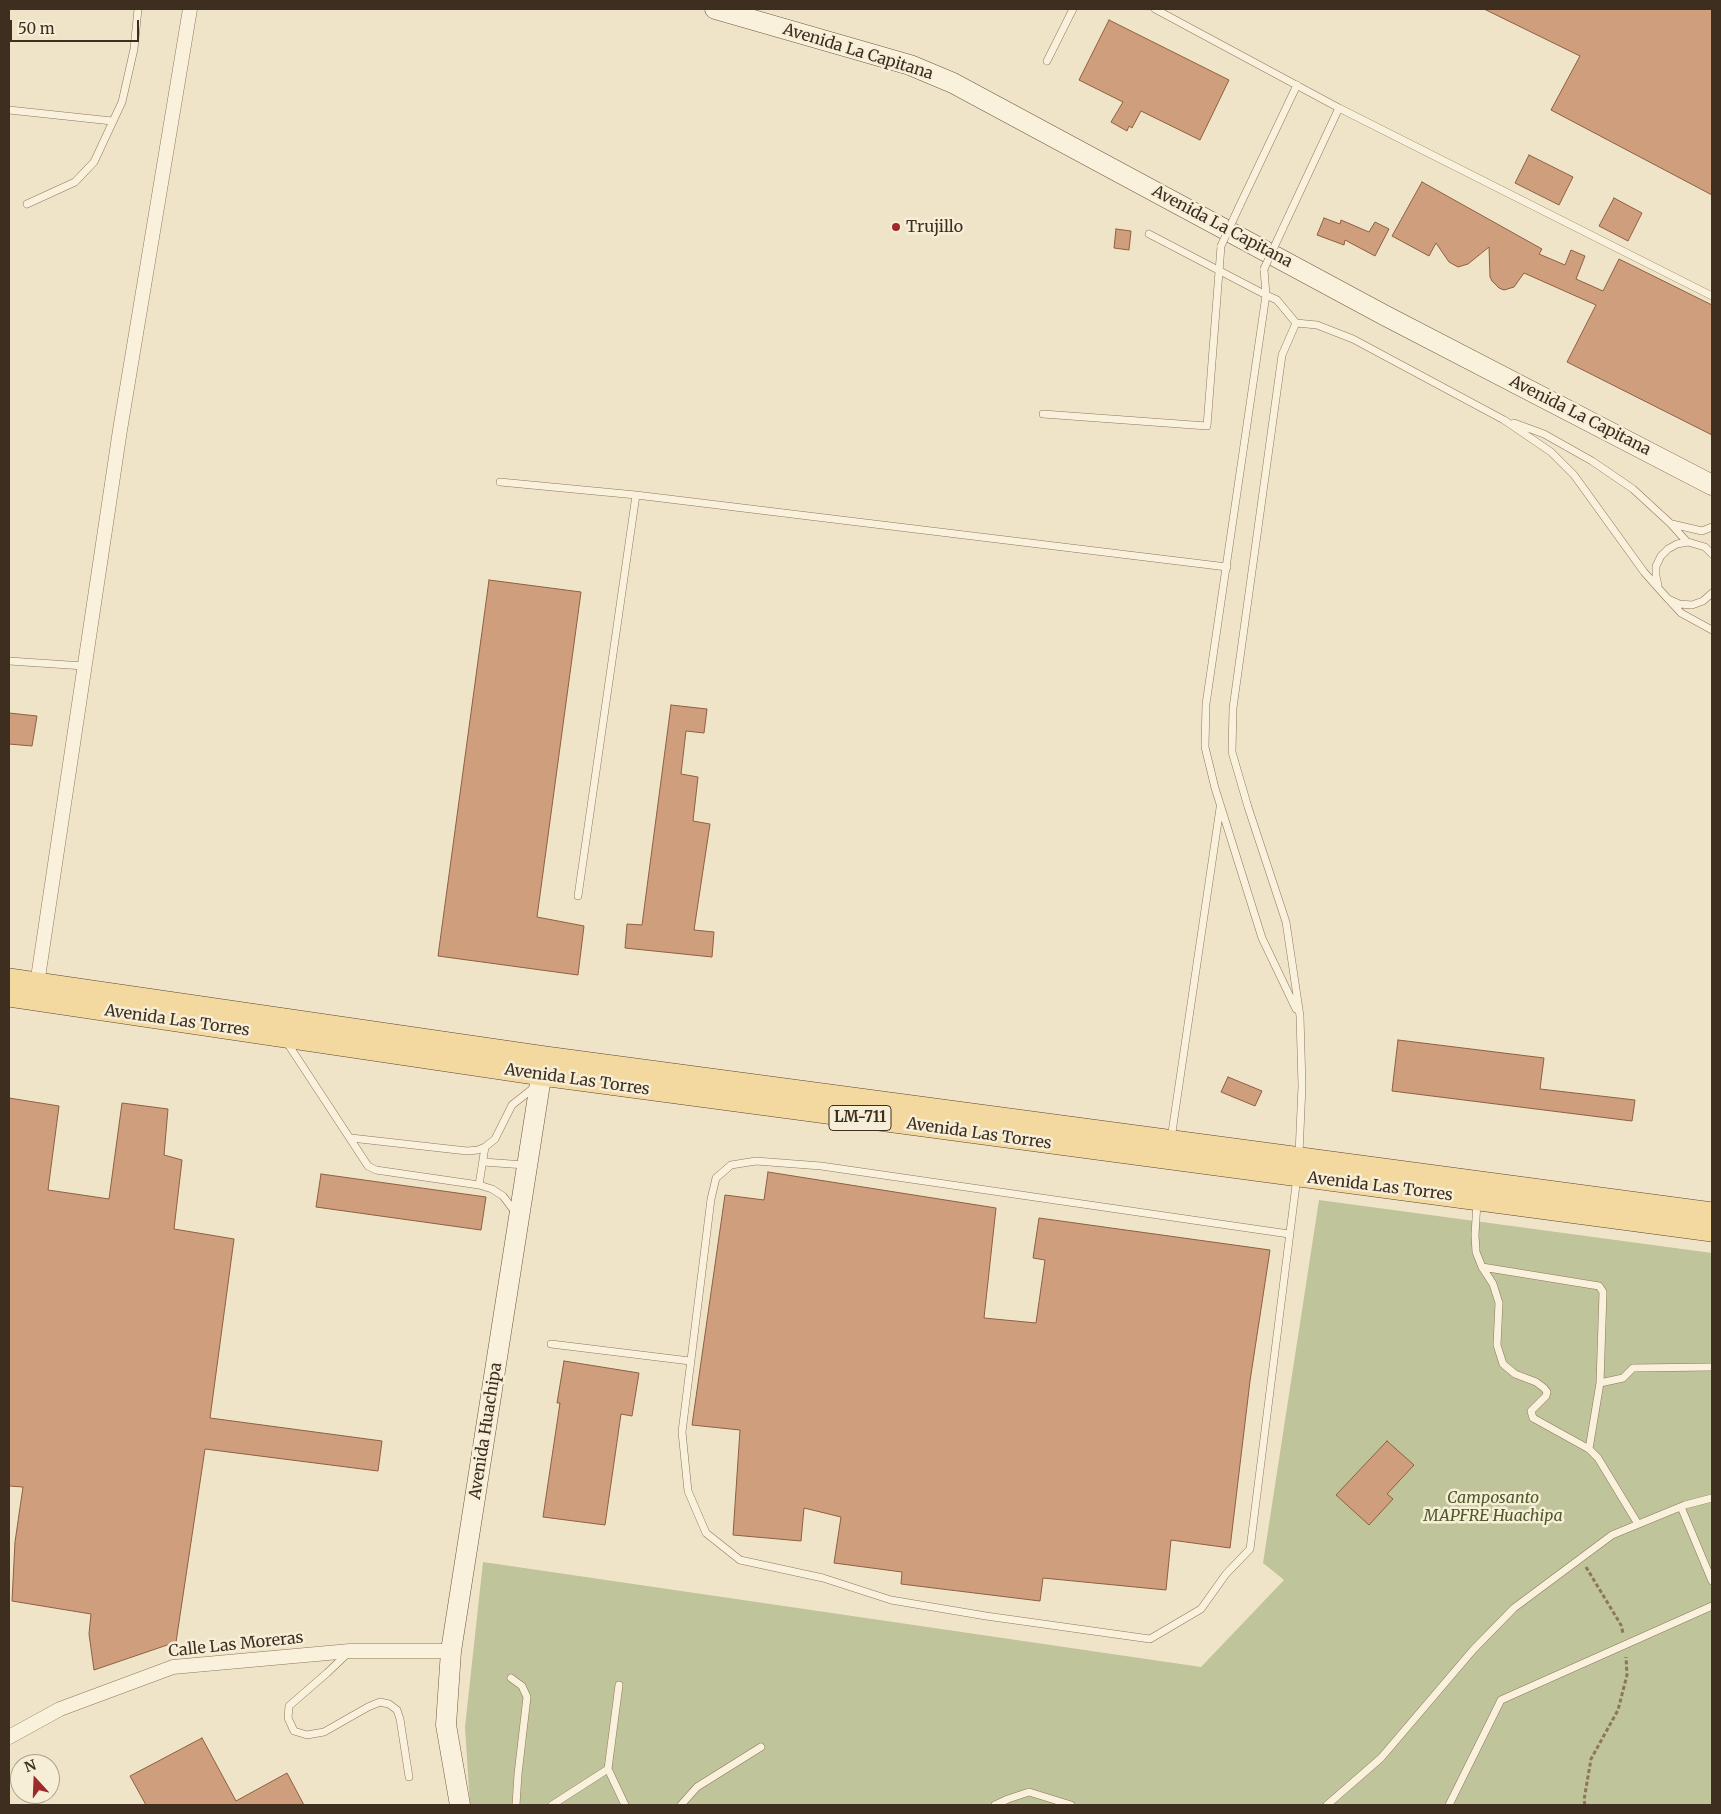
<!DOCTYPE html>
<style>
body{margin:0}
#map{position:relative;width:1721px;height:1814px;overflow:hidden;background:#f0e4c8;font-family:Merriweather,serif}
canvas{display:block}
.frame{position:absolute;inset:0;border:10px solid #3d2e20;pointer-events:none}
.north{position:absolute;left:10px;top:1754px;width:50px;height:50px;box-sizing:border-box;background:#f7eed8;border:1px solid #ada18e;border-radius:50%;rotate:340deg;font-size:14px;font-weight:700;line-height:20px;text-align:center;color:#3d2e20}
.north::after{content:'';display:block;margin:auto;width:18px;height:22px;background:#9e2a2b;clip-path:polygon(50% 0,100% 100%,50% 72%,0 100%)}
.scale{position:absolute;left:10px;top:20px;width:129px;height:22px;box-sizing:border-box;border:2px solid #3d2e20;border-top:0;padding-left:6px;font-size:15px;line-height:18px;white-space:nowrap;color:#3d2e20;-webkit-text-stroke:4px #f7eed8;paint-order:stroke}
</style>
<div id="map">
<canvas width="1721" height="1814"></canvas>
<div class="frame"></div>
<div class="north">N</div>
<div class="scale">50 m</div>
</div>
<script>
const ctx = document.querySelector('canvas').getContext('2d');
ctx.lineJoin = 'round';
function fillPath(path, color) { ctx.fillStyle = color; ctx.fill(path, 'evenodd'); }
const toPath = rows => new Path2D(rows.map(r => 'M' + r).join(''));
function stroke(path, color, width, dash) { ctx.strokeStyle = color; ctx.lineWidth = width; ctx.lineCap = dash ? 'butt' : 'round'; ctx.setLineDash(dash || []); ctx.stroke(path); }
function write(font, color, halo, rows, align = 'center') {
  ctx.font = font + ' Merriweather,serif'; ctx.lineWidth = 5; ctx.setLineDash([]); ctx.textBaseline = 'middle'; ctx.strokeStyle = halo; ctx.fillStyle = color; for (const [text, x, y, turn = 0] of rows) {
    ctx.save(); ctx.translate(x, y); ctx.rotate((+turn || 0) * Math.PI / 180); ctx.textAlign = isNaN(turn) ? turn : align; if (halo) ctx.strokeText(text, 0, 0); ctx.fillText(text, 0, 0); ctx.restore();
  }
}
fillPath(toPath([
 [1319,1200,1712,1253,1712,1805,470,1805,465,1727,483,1562,1201,1667,1284,1580,1263,1563]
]), '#bfc49a');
const building = toPath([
 [1484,9,1712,9,1712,195,1551,110,1580,56,1484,9],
 [1109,20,1229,80,1200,140,1141,111,1132,128,1129,126,1127,131,1111,122,1123,102,1079,80,1109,20],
 [1529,155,1573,177,1559,205,1515,183,1529,155],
 [1422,182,1542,249,1539,254,1565,265,1571,250,1585,256,1576,279,1603,291,1619,259,1712,305,1712,435,1567,362,1596,305,1524,273,1514,287,1504,290,1499,288,1492,281,1490,277,1489,247,1468,264,1458,267,1449,262,1436,243,1429,256,1392,236,1422,182],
 [1614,198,1642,213,1628,241,1599,226,1614,198],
 [1324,218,1340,224,1341,220,1369,232,1375,222,1389,229,1375,256,1345,240,1344,245,1317,235,1324,218],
 [1116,229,1131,231,1129,250,1114,248,1116,229],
 [489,580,581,592,537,917,584,926,578,975,438,956,489,580],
 [671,705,707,709,704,733,686,731,681,774,698,777,693,821,710,824,694,930,714,932,712,957,625,948,627,924,642,925,671,705],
 [9,713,37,716,32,746,9,744,9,713],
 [1398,1040,1544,1058,1540,1089,1635,1100,1632,1121,1392,1091,1398,1040],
 [1228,1077,1262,1091,1255,1106,1221,1092,1228,1077],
 [9,1098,59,1106,48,1190,109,1199,122,1103,168,1109,164,1155,182,1160,174,1229,234,1239,210,1418,382,1441,378,1471,205,1449,176,1642,94,1670,89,1634,91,1614,12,1601,15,1542,23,1487,9,1486,9,1098],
 [768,1172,996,1208,984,1318,1036,1323,1045,1260,1033,1258,1039,1218,1270,1250,1250,1381,1230,1548,1171,1540,1166,1590,1043,1578,1040,1601,901,1584,902,1572,834,1563,841,1517,804,1508,801,1541,733,1535,740,1430,692,1425,725,1195,764,1200,768,1172],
 [321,1174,486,1197,481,1230,316,1207,321,1174],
 [564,1361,639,1373,632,1416,621,1414,605,1525,543,1517,560,1403,557,1403,564,1361],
 [1387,1441,1414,1465,1387,1494,1393,1499,1369,1525,1336,1495,1387,1441],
 [202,1738,236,1801,287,1773,304,1805,146,1805,130,1776,202,1738]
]);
fillPath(building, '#cf9f7d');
stroke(building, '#8d5f41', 1);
const lane = toPath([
 [1155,9,1339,108,1282,230],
 [1047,61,1073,9],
 [1339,108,1712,296],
 [9,110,112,121],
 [27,204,75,182,94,162,122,102,134,49,138,9],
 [1239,207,1297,85],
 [1149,234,1266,295,1206,704,1205,747,1215,788,1262,938,1296,1009],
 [1264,269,1266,295,1277,300,1296,323,1317,325,1353,339,1504,420,1551,452,1574,475,1644,572,1668,599,1679,604,1692,605,1703,601,1712,593],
 [1296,323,1282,355,1233,708,1232,752,1248,807,1286,922,1300,1016,1302,1086,1299,1154],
 [1043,414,1207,426,1221,246],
 [1514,423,1544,434,1592,461,1633,489,1671,524,1687,542],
 [500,482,636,495,1227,567],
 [1672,524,1702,531,1712,527],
 [1658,585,1656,576,1656,566,1661,556,1668,549,1677,544,1688,542,1705,547,1712,554],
 [1670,601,1681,613,1712,630],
 [9,661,84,666],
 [578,896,636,495],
 [286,1041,368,1166,376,1170,479,1185,492,1189,503,1196,515,1212],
 [351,1138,467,1151,478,1150,485,1147,495,1139,512,1105,536,1086],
 [1171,1139,1220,808],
 [483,1162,525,1165],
 [479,1185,485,1147],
 [1477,1202,1475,1235,1476,1252,1482,1267,1493,1284,1499,1303,1497,1345,1503,1364,1515,1374,1536,1382,1544,1388,1547,1392,1546,1396,1531,1411,1533,1418,1589,1449,1598,1458,1638,1524],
 [1289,1234,821,1166,756,1161,731,1165,716,1178,711,1199,682,1432,688,1491,706,1533,740,1560,823,1578,891,1600,986,1616,1150,1639,1201,1609,1226,1574,1250,1549,1297,1177],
 [1482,1267,1599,1286,1603,1292,1600,1383],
 [551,1344,690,1361],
 [1589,1449,1600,1383,1623,1378,1633,1368,1712,1367],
 [1681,1507,1712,1581],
 [348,1653,327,1673,289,1706,288,1718,294,1731,307,1735,324,1732,368,1707,380,1702,389,1704,397,1710,400,1719,409,1777],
 [511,1678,522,1686,527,1697,518,1774,516,1805],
 [608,1769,619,1685],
 [552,1805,608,1769,625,1805],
 [681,1805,697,1787,761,1747],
 [995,1805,1008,1799,1029,1792,1071,1805],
 [1327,1805,1381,1758,1473,1650,1514,1608,1612,1535,1685,1505,1712,1498],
 [1449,1805,1501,1700,1712,1606]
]);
const street = toPath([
 [36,991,120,430,190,9],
 [9,1737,60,1709,173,1667,350,1651,451,1651]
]);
const secondary = toPath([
 [715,9,910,65,953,83,1384,315,1712,485],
 [460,1805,446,1725,451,1651,544,1058]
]);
const primary = toPath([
 [9,979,545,1057,1712,1213],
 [9,996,542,1075,1712,1231]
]);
stroke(lane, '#8d765c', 8);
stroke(street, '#8d765c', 15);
stroke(secondary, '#6f573f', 21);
stroke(primary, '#5b4430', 22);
stroke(toPath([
 [1586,1567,1621,1625,1623,1633],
 [1585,1805,1584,1800,1591,1759,1618,1710,1627,1675,1626,1657]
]), '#8d765c', 3, [4, 2.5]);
stroke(lane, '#faf1dc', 7);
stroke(street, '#faf1dc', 14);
stroke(secondary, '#faf1dc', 20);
stroke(primary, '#f3d9a0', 21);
const laneBridge = toPath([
 [1221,246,1239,207],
 [1264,269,1282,230]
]);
stroke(laneBridge, '#8d765c', 8, []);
stroke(laneBridge, '#faf1dc', 7);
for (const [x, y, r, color] of [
 [896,227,5,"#9e2a2b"]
]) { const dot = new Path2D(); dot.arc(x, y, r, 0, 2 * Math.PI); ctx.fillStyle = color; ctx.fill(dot); stroke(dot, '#f7eed8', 2); }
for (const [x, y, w] of [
 [860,1118,62]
]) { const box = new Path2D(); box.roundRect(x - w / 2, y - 12.5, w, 25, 4); ctx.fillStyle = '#f7eed8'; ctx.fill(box); stroke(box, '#3d2e20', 1); }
write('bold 15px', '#3d2e20', null, [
 ["LM-711",860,1118]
]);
write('16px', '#3d2e20', '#f7eed8', [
 ["Avenida La Capitana",858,52,17],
 ["Avenida La Capitana",1222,227,28],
 ["Avenida La Capitana",1580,416,27],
 ["Avenida Las Torres",177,1021,8],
 ["Avenida Las Torres",577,1080,8],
 ["Avenida Las Torres",979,1134,8],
 ["Avenida Las Torres",1380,1187,7],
 ["Avenida Huachipa",486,1431,-81],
 ["Calle Las Moreras",236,1645,-6]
]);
write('16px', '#3d2e20', '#f7eed8', [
 ["Trujillo",906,227]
], 'left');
write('italic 16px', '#4d5a26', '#f7eed8', [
 ["Camposanto",1493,1498],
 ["MAPFRE Huachipa",1493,1516]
]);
</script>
